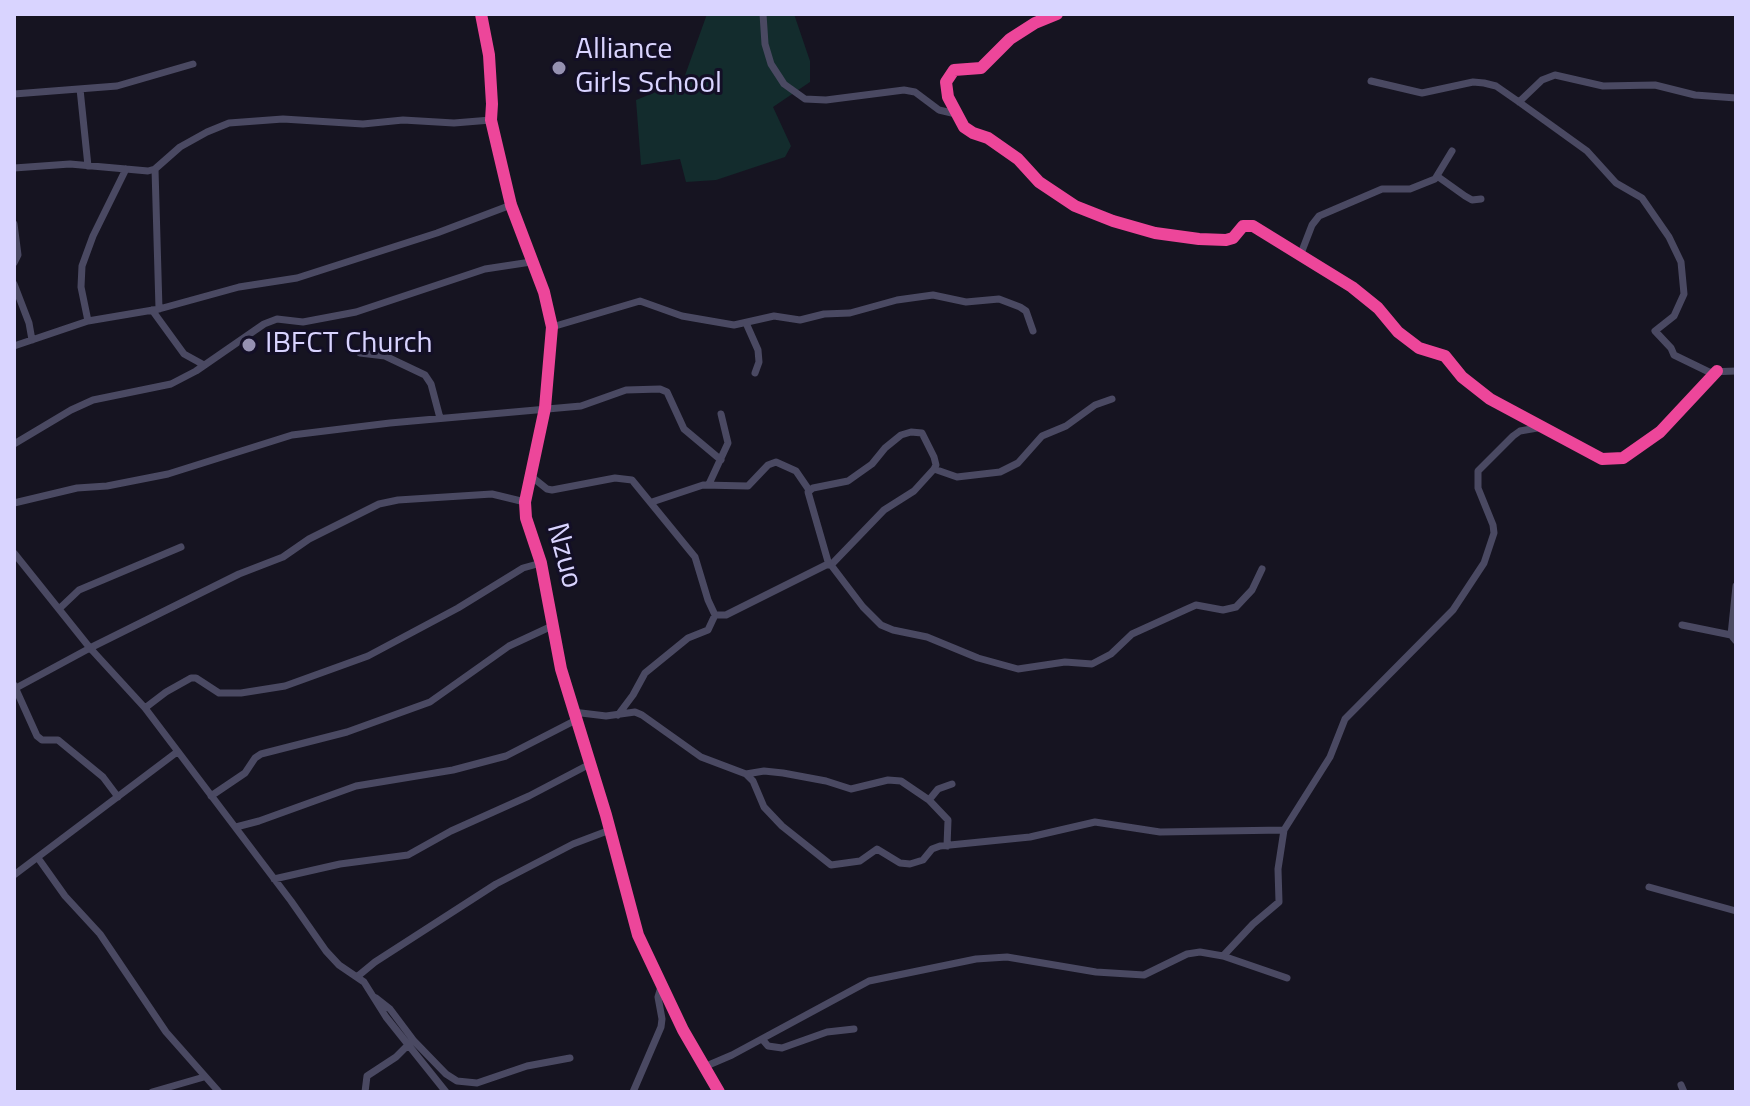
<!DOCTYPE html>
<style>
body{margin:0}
#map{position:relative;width:1750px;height:1106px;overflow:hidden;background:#161421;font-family:"Titillium Web",sans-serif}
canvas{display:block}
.frame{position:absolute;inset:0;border:16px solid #d9d4ff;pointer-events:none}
</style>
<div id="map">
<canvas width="1750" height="1106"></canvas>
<div class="frame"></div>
</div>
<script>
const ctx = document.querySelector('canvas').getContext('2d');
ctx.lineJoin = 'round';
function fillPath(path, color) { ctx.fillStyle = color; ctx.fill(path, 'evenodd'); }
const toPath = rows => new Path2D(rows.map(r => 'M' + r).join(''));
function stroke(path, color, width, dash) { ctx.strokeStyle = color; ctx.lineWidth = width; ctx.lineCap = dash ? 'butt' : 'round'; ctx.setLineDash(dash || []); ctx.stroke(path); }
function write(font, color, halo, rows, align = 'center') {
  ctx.font = font + ' "Titillium Web",sans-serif'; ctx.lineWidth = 6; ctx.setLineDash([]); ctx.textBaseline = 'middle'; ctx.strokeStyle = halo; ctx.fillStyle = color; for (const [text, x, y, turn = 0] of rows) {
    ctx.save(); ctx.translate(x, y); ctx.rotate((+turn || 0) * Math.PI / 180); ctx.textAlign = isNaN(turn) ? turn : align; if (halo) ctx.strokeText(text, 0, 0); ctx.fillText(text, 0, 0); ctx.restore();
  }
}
fillPath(toPath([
 [707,14,794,14,810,61,810,82,773,107,791,146,785,157,716,180,686,182,680,159,641,165,636,100,683,81]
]), '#132c2d');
stroke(toPath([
 [481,14,489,55,492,104,491,120,511,205,544,292,552,327,545,408,525,502,526,518,541,563,561,669,606,815,638,935,683,1030,719,1092],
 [763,14,765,44,771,64,784,84,805,99,826,100,904,90,915,92,939,110,956,114],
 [1057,14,1035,23,1010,39,981,68,954,70,946,82,948,97,964,127,973,133,988,138,1018,159,1039,182,1075,206,1113,221,1155,233,1199,239,1226,240,1233,238,1243,226,1253,226,1352,287,1378,308,1398,332,1419,348,1445,356,1462,377,1490,399,1602,459,1623,458,1660,432,1717,371],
 [1371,81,1422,93,1473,82,1484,83,1496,86,1519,102,1587,151,1616,183,1642,198,1669,237,1681,262,1684,294,1674,316,1655,331,1671,348,1674,355,1709,372,1736,371],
 [80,89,88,166],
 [14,94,117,86,193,64],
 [1519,102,1542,80,1555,75,1603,86,1655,85,1695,95,1736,98],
 [14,168,70,164,148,171,155,169,180,147,207,132,229,123,283,119,363,124,403,120,454,123,491,120],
 [155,169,159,309],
 [1437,176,1465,196,1472,200,1481,199],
 [14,224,18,255,14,263],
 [1300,256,1312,225,1319,216,1382,189,1410,189,1435,179,1452,151],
 [14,284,29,323,32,340],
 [152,310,184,354,204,365],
 [88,321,81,287,82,266,93,236,126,169],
 [746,323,758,350,759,362,755,373],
 [552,327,640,301,682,316,734,325,774,316,800,320,824,314,850,313,897,300,933,295,966,302,999,299,1020,307,1026,311,1033,331],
 [14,346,88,321,159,309,239,287,297,278,437,233,511,205],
 [360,353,385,356,425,375,431,384,440,418],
 [14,444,71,410,93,400,171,384,196,371,264,324,277,319,303,322,356,312,485,269,531,262],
 [934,469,957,477,1000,472,1018,463,1042,436,1066,426,1095,405,1112,399],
 [532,477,547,489,552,490,615,478,632,480,695,557,708,600,715,615,726,615,826,565,831,565,863,607,881,625,893,630,927,637,978,658,1018,669,1065,662,1092,664,1111,654,1132,634,1187,609,1196,605,1223,610,1236,607,1252,590,1262,569],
 [709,484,728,443,721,414],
 [652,502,703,485,748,486,768,465,776,462,796,471,809,490],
 [14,503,77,488,107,486,168,474,292,435,390,423,581,406,626,390,660,389,667,392,684,429,721,460],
 [14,553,90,648,145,708,291,901,326,951,339,965,364,982,386,1017,446,1092],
 [829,565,808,492,813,488,848,481,872,464,885,448,901,435,911,432,922,433,934,457,936,465,934,469,914,491,884,510,831,565],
 [59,609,79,590,181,547],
 [1682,625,1731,635,1736,641],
 [1731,635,1736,586],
 [14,685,37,736,42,740,58,740,103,777,118,797],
 [16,688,90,648,239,574,283,557,309,539,379,504,398,500,492,494,525,502],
 [145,708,166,692,191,678,196,678,219,693,241,693,285,686,368,656,458,608,523,568,541,563],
 [573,712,606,716,635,712,642,715,701,757,746,774,753,781,764,807,782,826,831,865,860,861,877,849,900,863,910,864,923,860,932,849,940,846,1030,837,1095,822,1160,832,1284,830],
 [618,715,633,695,645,673,688,638,708,630,715,615],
 [746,774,764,771,783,773,826,781,851,789,888,780,901,781,929,800,948,820,947,846],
 [211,796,245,773,255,758,261,754,347,732,430,702,509,646,552,626],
 [929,800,938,789,952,784],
 [236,827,259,821,356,786,453,770,506,756,576,720],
 [38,858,65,896,100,934,166,1032,219,1092],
 [14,875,177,752],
 [274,879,340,864,408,855,451,831,529,796,590,764],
 [1649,887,1736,911],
 [1223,956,1253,924,1279,902,1278,869,1284,830,1330,757,1345,719,1453,610,1484,563,1494,533,1493,525,1478,488,1478,471,1513,436,1520,431,1543,427],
 [358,976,375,962,496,884,573,844,610,830],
 [376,998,390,1009,414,1041,446,1074,457,1081,477,1083,527,1066,570,1058],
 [762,1039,768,1046,782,1048,827,1032,854,1029],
 [704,1067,732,1055,869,981,976,959,1007,957,1096,972,1144,975,1187,954,1200,952,1223,956,1287,978],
 [1681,1085,1684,1092],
 [152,1092,204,1077],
 [365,1092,367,1076,396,1057,408,1045],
 [633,1092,661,1027,662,1019,658,997,661,987]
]), '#4a4962', 7);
stroke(toPath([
 [481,14,489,55,492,104,491,120,511,205,544,292,552,327,545,408,525,502,526,518,541,563,561,669,606,815,638,935,683,1030,719,1092],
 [1057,14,1035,23,1010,39,981,68,954,70,946,82,948,97,964,127,973,133,988,138,1018,159,1039,182,1075,206,1113,221,1155,233,1199,239,1226,240,1233,238,1243,226,1253,226,1352,287,1378,308,1398,332,1419,348,1445,356,1462,377,1490,399,1602,459,1623,458,1660,432,1717,371]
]), '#ed469a', 12);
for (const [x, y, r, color] of [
 [559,68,8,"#9591b1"],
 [249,345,8,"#9591b1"]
]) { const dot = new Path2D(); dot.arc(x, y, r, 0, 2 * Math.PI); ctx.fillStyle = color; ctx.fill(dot); stroke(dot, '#130f26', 3); }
write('30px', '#d9d4ff', '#130f26', [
 ["Alliance",575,51],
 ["Girls School",575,85],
 ["IBFCT Church",265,345]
], 'left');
write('30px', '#d9d4ff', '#130f26', [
 ["Nzuo",563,556,75]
]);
</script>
